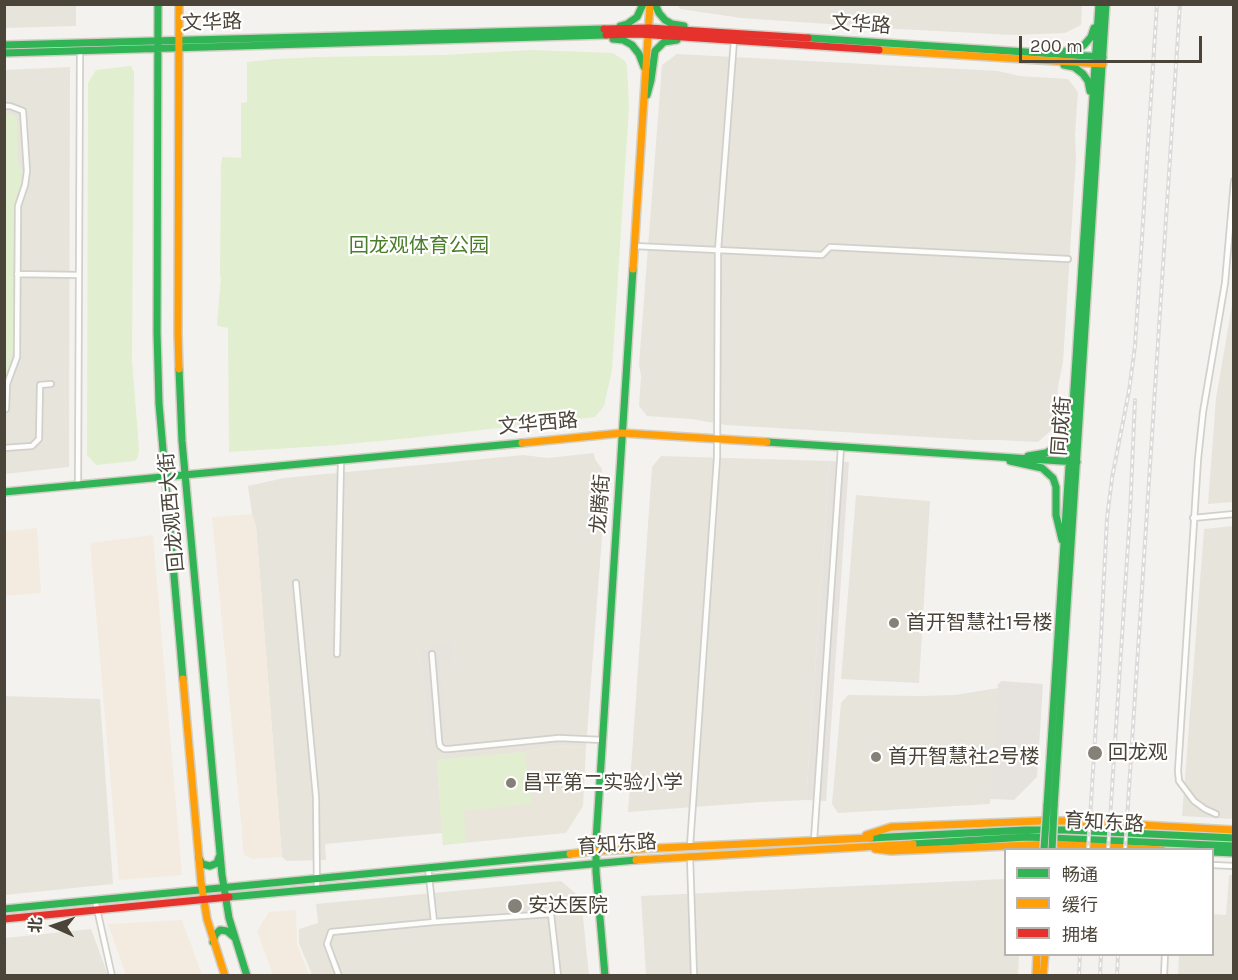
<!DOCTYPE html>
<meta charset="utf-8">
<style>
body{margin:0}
#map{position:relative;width:1238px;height:980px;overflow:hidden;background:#f4f2ee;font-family:Karla,"Noto Sans SC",sans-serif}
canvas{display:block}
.frame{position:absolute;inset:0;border:6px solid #4b4439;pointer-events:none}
.legend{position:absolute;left:1004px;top:848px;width:210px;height:108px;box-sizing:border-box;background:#fff;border:2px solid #b7b4b0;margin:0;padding:8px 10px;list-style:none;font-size:18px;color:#4b4439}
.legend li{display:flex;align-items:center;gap:12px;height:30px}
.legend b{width:30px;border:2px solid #b7b4b0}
.north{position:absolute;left:24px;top:896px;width:60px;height:60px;-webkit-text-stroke:4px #fff;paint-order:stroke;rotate:273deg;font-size:16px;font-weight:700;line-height:24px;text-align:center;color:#4b4439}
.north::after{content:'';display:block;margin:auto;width:21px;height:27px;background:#4b4439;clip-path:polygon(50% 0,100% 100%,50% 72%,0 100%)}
.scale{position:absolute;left:1019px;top:36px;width:183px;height:27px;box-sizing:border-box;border:3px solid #4b4439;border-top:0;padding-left:8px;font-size:18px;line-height:21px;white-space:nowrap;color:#4b4439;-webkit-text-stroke:4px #fff;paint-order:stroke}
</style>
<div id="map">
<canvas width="1238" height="980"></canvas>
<div class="frame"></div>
<ul class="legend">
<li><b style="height:8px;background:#30b455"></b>畅通</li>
<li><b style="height:8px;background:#ff9f0a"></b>缓行</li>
<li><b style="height:8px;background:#e5322d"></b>拥堵</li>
</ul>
<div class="north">北</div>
<div class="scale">200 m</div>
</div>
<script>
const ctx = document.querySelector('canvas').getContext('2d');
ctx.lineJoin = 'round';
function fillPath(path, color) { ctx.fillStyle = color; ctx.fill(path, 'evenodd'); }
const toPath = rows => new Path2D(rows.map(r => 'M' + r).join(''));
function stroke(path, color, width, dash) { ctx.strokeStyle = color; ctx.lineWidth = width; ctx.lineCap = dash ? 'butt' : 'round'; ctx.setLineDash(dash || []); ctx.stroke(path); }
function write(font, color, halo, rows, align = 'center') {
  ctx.font = font + ' Karla,"Noto Sans SC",sans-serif'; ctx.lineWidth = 4.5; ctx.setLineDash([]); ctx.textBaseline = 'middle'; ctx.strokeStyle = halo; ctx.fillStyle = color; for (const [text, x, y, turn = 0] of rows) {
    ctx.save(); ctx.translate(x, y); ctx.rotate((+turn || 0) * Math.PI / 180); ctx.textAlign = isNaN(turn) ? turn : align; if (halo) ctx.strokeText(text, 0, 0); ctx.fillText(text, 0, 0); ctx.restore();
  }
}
fillPath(toPath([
 [4,5,76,5,76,26,5,28],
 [678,5,1082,5,1081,25,1065,33,1012,35,899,29,741,18,680,9],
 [677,54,998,71,1020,76,1068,79,1078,92,1075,135,1076,158,1063,362,1058,387,1055,427,1038,442,998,440,975,440,726,425,691,419,647,416,639,406,641,376,639,364,662,65],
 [70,67,69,467,5,474,5,70],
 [1233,299,1233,502,1208,504,1216,398],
 [594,453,595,459,602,469,601,502,603,524,586,747,552,746,525,752,437,760,442,833,325,844,326,860,287,861,282,857,256,527,252,514,248,486,284,478,524,455,547,458],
 [661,456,830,461,806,800,761,802,628,812,652,467],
 [856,495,930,501,919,683,841,679],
 [1233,526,1233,819,1182,816,1204,529],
 [998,688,990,804,838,813,832,804,841,703,848,695,920,696,955,695],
 [5,696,100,699,113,884,5,895],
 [1229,875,1234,875,1233,975,1178,975,1179,955,1212,954,1213,914,1226,915],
 [1005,879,1006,954,1019,955,1018,975,646,975,641,896],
 [561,881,581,898,589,975,312,975,299,943,299,929,318,923,316,904],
 [91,929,108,975,5,975,5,938]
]), '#e7e4dc');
fillPath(toPath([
 [252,514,256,527,282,857,252,859,244,855,212,517],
 [37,528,41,593,5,596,5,531],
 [153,535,182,875,119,880,90,543],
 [296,910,297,944,309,975,273,975,257,931,269,912],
 [182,920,202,975,126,975,108,924]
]), '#f3ebdf');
fillPath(toPath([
 [552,746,586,747,583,806,566,833,443,845,437,760,525,752]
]), '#eae5da');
fillPath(toPath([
 [532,50,613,53,625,61,627,66,629,107,612,370,604,406,595,417,411,438,337,445,229,452,228,328,218,326,217,324,221,277,220,277,221,162,222,161,222,157,241,158,241,103,247,102,247,62,275,59,318,57,443,55],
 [131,66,134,72,132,360,139,449,138,457,135,461,96,465,87,455,88,83,96,70],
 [5,114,11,114,17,117,18,164,23,172,22,183,17,195,14,217,15,250,13,280,14,345,9,370,5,380],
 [525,752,532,804,464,811,466,842,443,845,437,760]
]), '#e1eecf');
fillPath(toPath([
 [830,461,849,462,826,801,806,800],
 [432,643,451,643,451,661,440,663,447,733,430,735,421,650,433,648],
 [1002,681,1043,684,1037,777,1014,800,990,799,998,684]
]), '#e6e3df');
const street = toPath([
 [4,106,10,106,23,111,27,171,25,185,18,206,17,357,7,384,6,409,4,410],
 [634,246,822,255,830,247,1068,259],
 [17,274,79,275],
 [4,448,32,446,39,439,40,385,51,384],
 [78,485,80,51],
 [1193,518,1234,514],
 [296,583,316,797,317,889],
 [337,654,341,460],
 [432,654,439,741,440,746,444,749,449,749,559,738,603,740],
 [1216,814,1205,809,1194,801,1179,781,1178,771,1198,459,1203,412,1225,283,1234,181],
 [814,840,841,447],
 [690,846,717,458,718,250,734,40],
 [690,857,694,976],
 [1212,865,1234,866],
 [428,867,434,922,551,914,558,976],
 [95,900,112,976],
 [339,976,327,944,331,932,434,922],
 [1164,976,1165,954]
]);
const fast = toPath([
 [158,4,157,333,159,404,183,679],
 [655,4,659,13,665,20,672,24,684,26],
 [620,26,627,24,637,17,643,4],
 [808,38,1103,57],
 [613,39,623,40,632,45,639,54,644,67],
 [4,45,604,29],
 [1066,51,1076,50,1084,45,1091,37,1094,28],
 [4,53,606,35],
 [1064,65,1074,67,1083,74,1088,81,1090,91],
 [647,95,651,80,655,51,664,42,677,40],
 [179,369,182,441,222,875,229,918,247,976],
 [767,442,1077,462],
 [1028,456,1046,453,1056,447,1065,437,1068,429],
 [1010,461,1042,468,1053,478,1056,487,1056,515,1062,540],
 [4,492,522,443],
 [1047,806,1099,4],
 [1054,807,1106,4],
 [870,838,1026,830,1066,830,1234,838],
 [913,844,1027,837,1234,846],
 [1212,852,1234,853],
 [199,858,202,864,210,866,217,863,219,857],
 [229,897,636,860],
 [4,909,570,854],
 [213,942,215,935,220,930,227,931,234,937],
 [605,976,596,872,596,841,633,269]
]);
const slow = toPath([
 [179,4,178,334,179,369],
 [879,50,1103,64],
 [633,269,650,4],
 [522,443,622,433,767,442],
 [183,679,201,882,207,919,225,976],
 [866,835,891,827,1041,821,1066,821,1234,830],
 [875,849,891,851,1053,844,1162,850],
 [570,854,596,851,870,838],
 [636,860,913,844],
 [1036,976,1037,954],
 [1043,976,1045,954]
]);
const jam = toPath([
 [604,29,649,28,808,38],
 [606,35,638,34,879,50],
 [4,919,229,897]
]);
stroke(street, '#d2d0cb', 8);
stroke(fast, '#d3cfc5', 10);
stroke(slow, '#d3cfc5', 10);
stroke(jam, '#d3cfc5', 10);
stroke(street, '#fdfdfc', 4.5);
stroke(fast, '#30b455', 7);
stroke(slow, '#ff9f0a', 7);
stroke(jam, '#e5322d', 7);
const rail = toPath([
 [1088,850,1099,676,1107,518,1112,478,1129,391,1135,346,1157,4],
 [1108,850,1130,514,1135,400],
 [1125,850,1180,4],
 [1079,976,1080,954],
 [1100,976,1101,954],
 [1117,976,1118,954]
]);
stroke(rail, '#dbdbda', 4);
stroke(rail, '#fff', 1.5, [4.5]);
const fastBridge = toPath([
 [1044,850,1047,806],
 [1052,850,1054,807]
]);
stroke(fastBridge, '#d3cfc5', 10, []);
stroke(fastBridge, '#30b455', 7);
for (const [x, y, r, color] of [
 [894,623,6,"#868178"],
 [1095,753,8,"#868178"],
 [876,757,6,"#868178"],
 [511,783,6,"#868178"],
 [515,906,8,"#868178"]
]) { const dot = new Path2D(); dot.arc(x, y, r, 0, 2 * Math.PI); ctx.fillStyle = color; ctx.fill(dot); stroke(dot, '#fff', 2); }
write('20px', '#4b4439', '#fff', [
 ["文华路",212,23,-2],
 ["文华路",861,25,4],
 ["文华西路",538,424,-5],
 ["同成街",1062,426,-86],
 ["龙腾街",601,504,-86],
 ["回龙观西大街",172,512,-95],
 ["育知东路",1104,823,3],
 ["育知东路",617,845,-4]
]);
write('20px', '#4a7f2a', '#fff', [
 ["回龙观体育公园",419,246]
]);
write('20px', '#4b4439', '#fff', [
 ["首开智慧社1号楼",906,623],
 ["回龙观",1108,753],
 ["首开智慧社2号楼",888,757],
 ["昌平第二实验小学",523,783],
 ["安达医院",528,906]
], 'left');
</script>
